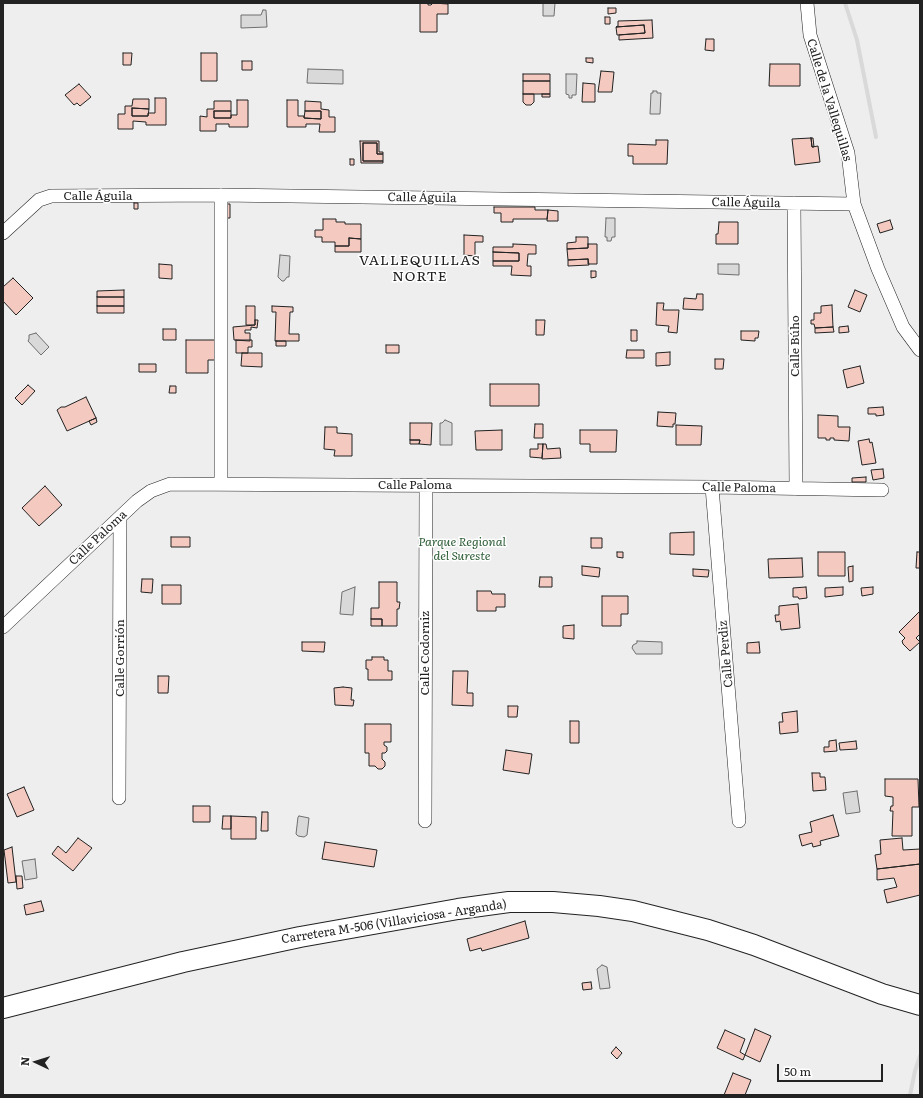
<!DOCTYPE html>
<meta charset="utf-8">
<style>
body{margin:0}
#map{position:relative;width:923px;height:1098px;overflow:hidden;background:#fff;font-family:Literata,serif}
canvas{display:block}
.frame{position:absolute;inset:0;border:4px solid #222;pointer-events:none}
.north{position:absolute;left:16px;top:1042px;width:40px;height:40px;-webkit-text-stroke:3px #fff;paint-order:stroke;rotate:274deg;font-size:11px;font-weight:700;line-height:16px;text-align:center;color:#222}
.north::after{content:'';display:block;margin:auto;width:14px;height:18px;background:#222;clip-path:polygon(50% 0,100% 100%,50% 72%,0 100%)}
.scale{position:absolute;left:777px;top:1064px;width:106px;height:18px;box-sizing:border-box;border:2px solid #222;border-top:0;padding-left:5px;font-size:12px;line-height:14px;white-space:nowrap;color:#222;-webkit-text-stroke:3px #fff;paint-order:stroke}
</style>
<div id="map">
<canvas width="923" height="1098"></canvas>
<div class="frame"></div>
<div class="north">N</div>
<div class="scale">50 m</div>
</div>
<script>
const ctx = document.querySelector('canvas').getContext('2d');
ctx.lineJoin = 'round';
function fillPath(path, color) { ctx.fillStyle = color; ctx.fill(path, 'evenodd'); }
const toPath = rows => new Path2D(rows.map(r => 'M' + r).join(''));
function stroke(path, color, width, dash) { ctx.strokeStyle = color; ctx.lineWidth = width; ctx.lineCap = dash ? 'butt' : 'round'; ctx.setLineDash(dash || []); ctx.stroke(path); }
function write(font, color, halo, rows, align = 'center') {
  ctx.font = font + ' Literata,serif'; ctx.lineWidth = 3; ctx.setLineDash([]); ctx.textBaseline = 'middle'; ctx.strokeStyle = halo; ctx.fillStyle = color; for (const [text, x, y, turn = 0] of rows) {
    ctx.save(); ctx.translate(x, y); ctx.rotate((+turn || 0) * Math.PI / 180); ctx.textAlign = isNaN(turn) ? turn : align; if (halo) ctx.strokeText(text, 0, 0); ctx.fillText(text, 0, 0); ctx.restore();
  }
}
const green = toPath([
 [3,3,920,3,920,1095,3,1095,3,3]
]);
fillPath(green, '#eee');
stroke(green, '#6f6f6f', 1);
const water = toPath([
 [543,3,555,3,554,16,543,16,543,3],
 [263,10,266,10,267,27,241,28,241,15,261,15,263,10],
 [308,69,343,70,343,84,307,83,308,69],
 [566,74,577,74,576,95,572,95,572,98,569,98,569,95,566,94,566,74],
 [653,91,657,91,657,93,661,93,660,114,650,114,651,93,653,93,653,91],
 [606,218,615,218,615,237,612,237,611,241,607,241,607,237,605,237,606,218],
 [280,255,290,256,289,277,287,277,284,281,282,281,278,277,280,255],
 [718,264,739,264,739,275,718,274,718,264],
 [36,333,49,347,41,355,28,341,29,339,29,335,36,333],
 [445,420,452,423,452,445,440,445,440,423,442,423,445,420],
 [355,587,353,615,340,614,342,592,355,587],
 [637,641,662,642,662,654,636,654,632,648,633,645,637,643,637,641],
 [857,791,860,812,846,814,843,793,857,791],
 [299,816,309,818,307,835,304,837,298,836,296,834,298,817,299,816],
 [35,859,37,878,25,880,22,861,35,859],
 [602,965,607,967,610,988,600,989,597,969,602,965]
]);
fillPath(water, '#d9d9d9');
stroke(water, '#6f6f6f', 1);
stroke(toPath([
 [845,3,857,40,876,137],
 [910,1095,915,1071,920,1056]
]), '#d9d9d9', 4);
const building = toPath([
 [420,3,428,3,428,5,431,5,433,3,448,4,448,14,437,14,437,32,420,32,420,3],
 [608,8,616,8,616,13,608,14,608,8],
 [605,17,610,17,610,24,605,24,605,17],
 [652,20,653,38,619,40,619,35,645,33,644,25,616,27,618,26,618,21,652,20],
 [644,25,645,33,617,35,616,27,644,25],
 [706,39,714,39,714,51,705,50,706,39],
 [123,53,132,53,131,65,123,65,123,53],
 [201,53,217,53,217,81,201,81,201,53],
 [586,58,593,58,593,63,586,62,586,58],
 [242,61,252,61,252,70,242,70,242,61],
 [770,64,800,64,800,86,769,86,770,64],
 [601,71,614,72,612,92,598,92,601,71],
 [523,74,550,74,550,81,523,81,523,74],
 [523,81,550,81,550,94,523,94,523,81],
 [583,83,595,84,595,102,582,102,583,83],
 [79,84,91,97,80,106,77,103,74,105,65,95,79,84],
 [523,94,534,94,534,102,531,105,526,105,523,102,523,94],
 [542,94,550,94,550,97,542,97,542,94],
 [155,98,166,98,166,125,146,125,146,122,133,121,133,129,118,129,118,114,125,114,125,106,132,106,133,99,149,99,149,109,132,108,132,116,148,116,148,113,155,113,155,98],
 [237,100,248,100,248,127,229,127,229,124,216,124,216,131,200,131,200,116,207,117,207,109,214,109,214,101,231,101,231,111,214,111,214,118,231,118,231,115,237,115,237,100],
 [287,100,298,100,298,116,304,116,304,118,321,119,321,111,305,111,305,101,321,102,321,109,329,110,329,117,335,117,335,132,319,132,320,124,306,124,306,127,287,127,287,100],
 [132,108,149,109,148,116,132,116,132,108],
 [214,111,231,111,231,118,214,118,214,111],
 [305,111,321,111,321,119,304,118,305,111],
 [811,138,813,138,814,147,812,147,811,138],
 [811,138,812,147,818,146,820,162,795,165,792,139,811,138],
 [656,140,668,140,667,164,633,164,633,156,628,156,628,144,656,145,656,140],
 [360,141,379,141,379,152,383,152,383,154,377,154,377,143,363,143,363,161,383,161,383,163,361,163,360,141],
 [363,143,377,143,377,154,383,154,383,161,363,161,363,143],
 [350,159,354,159,354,165,350,165,350,159],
 [134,203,138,203,138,209,134,209,134,203],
 [225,204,230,204,230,218,225,218,225,204],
 [494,207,535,207,535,210,548,210,547,219,513,219,513,222,501,222,501,213,494,213,494,207],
 [548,210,558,211,558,221,547,221,548,210],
 [323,219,336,219,336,222,345,222,345,224,361,224,361,239,349,238,349,246,335,246,335,242,322,242,322,237,315,237,315,230,323,230,323,219],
 [890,220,893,229,880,233,877,224,890,220],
 [719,222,738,222,738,244,716,244,716,234,718,234,719,222],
 [464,235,483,236,483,242,475,242,475,256,464,255,464,235],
 [576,237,588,237,588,248,567,249,567,243,576,242,576,237],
 [349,238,361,239,361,252,335,252,335,246,349,246,349,238],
 [513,244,536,245,536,254,528,254,527,266,531,266,531,276,511,275,512,266,493,266,493,261,519,261,519,253,493,252,493,247,513,247,513,244],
 [588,244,597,244,597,264,588,264,588,259,568,260,567,249,588,248,588,244],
 [493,252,519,253,519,261,493,261,493,252],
 [588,259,589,265,568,266,568,260,588,259],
 [159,264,172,265,172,279,159,278,159,264],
 [591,271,596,271,596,277,591,278,591,271],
 [13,278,33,298,16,315,3,301,3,287,13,278],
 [124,290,124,297,97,297,97,291,124,290],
 [855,290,867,295,860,312,848,307,855,290],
 [697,294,703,294,703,310,683,309,684,298,696,299,697,294],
 [97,297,124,297,124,306,97,306,97,297],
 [657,303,664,303,663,310,679,310,677,333,668,332,669,326,656,325,657,303],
 [832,305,833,327,815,328,814,324,811,324,811,320,814,320,814,313,821,313,821,306,832,305],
 [97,306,124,306,124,313,97,313,97,306],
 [246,306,255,306,255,325,246,325,246,306],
 [272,306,293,307,293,312,290,312,289,334,299,334,299,341,275,341,276,312,272,312,272,306],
 [255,320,258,320,257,328,251,327,251,330,245,330,245,333,250,333,250,341,234,340,233,327,255,325,255,320],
 [536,320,545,320,544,335,536,335,536,320],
 [848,326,849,332,839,333,839,327,848,326],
 [833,327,834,332,815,333,815,328,833,327],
 [163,329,176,329,176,340,163,340,163,329],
 [631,330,637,330,637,341,631,341,631,330],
 [741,331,759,331,758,338,755,338,755,341,741,340,741,331],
 [186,340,217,340,216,360,208,360,208,373,186,373,186,340],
 [236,340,252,340,252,347,248,347,248,353,236,353,236,340],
 [276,341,286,341,286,346,276,346,276,341],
 [386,345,399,345,399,353,386,353,386,345],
 [627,350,644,350,644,358,626,358,627,350],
 [670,352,670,365,656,366,656,353,670,352],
 [242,353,262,353,262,367,241,366,242,353],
 [715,359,724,359,723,369,715,369,715,359],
 [139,364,156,364,156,372,139,372,139,364],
 [860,366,864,383,847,388,843,370,860,366],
 [490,384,539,384,539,406,490,406,490,384],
 [28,385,35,391,22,405,15,398,28,385],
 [170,386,176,386,176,393,169,393,170,386],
 [86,397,96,418,67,431,57,410,61,407,65,407,86,397],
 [883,407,884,415,876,416,876,414,868,414,868,408,883,407],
 [658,412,676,413,675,424,673,424,673,427,657,426,658,412],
 [818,415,838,416,838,427,850,427,849,441,834,440,834,438,830,438,830,440,826,440,826,438,818,438,818,415],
 [96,418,97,422,91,425,89,421,96,418],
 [410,423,432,423,431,445,419,444,420,440,410,440,410,423],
 [535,424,543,424,543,438,534,438,535,424],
 [676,425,702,426,701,445,676,445,676,425],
 [325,427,337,427,337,433,352,434,352,456,334,456,335,450,324,449,325,427],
 [502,430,502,450,476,450,475,431,502,430],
 [580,430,617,430,616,452,590,452,590,444,580,444,580,430],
 [869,439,870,443,872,442,876,463,862,465,858,441,869,439],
 [410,440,420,440,419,444,410,444,410,440],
 [538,444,543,444,542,458,530,457,530,449,538,449,538,444],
 [543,444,546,444,547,449,560,448,561,458,542,459,543,444],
 [883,469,884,478,873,480,871,470,883,469],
 [866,477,866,482,852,482,852,478,866,477],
 [45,486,62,505,39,526,22,508,45,486],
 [694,532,694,555,670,554,670,533,694,532],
 [171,537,190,537,190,547,171,547,171,537],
 [591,538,602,538,602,548,591,548,591,538],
 [617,552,623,552,623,558,617,557,617,552],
 [818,552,845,552,845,576,818,576,818,552],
 [917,552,920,552,920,568,916,568,917,552],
 [802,558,803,577,769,578,768,559,802,558],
 [582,566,600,568,599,577,582,575,582,566],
 [853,566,853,581,849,582,848,567,853,566],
 [693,569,709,570,708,577,693,576,693,569],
 [540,577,552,577,552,587,539,587,540,577],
 [142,579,153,579,152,593,141,592,142,579],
 [379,582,397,582,397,602,400,602,399,609,397,609,397,626,382,626,382,619,371,619,371,608,379,608,379,582],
 [162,585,181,585,181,604,162,604,162,585],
 [806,587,807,598,799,599,798,597,793,597,793,588,806,587],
 [843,587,843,595,825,597,825,588,843,587],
 [873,587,873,594,862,596,861,588,873,587],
 [477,591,491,591,492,594,505,594,505,607,496,607,496,611,477,611,477,591],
 [602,596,628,596,628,614,621,614,621,626,602,626,602,596],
 [798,604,800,628,781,630,780,621,776,622,775,615,779,615,779,606,798,604],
 [920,611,920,634,916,638,920,642,910,651,903,644,902,641,905,638,899,632,920,611],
 [371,619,382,619,382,626,371,626,371,619],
 [574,625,574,639,563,638,563,626,574,625],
 [302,642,325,642,324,652,302,651,302,642],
 [759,642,760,653,747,653,747,643,759,642],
 [372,657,384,657,384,660,388,660,388,671,392,671,392,680,368,680,368,669,366,669,366,660,372,660,372,657],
 [453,671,468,671,467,693,473,693,473,706,452,705,453,671],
 [158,676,169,676,168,693,158,693,158,676],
 [343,687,352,688,351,700,354,700,353,706,335,705,334,688,343,687],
 [508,706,518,706,517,717,508,717,508,706],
 [797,711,798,732,780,734,779,722,783,722,782,713,797,711],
 [570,721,579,721,579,743,570,743,570,721],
 [365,724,391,724,391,742,384,742,384,745,387,747,387,751,385,753,382,753,382,759,385,762,385,766,382,769,378,769,375,766,369,766,369,753,365,753,365,724],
 [836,740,837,751,824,752,824,747,829,747,829,741,836,740],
 [856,741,857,749,840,750,839,743,856,741],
 [506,750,532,754,529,774,503,770,506,750],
 [812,773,820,773,820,777,825,777,826,790,813,791,812,773],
 [885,779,918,779,919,807,912,807,912,836,892,836,893,811,890,811,891,806,893,806,893,797,885,796,885,779],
 [24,787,34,810,17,817,7,794,24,787],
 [193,806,210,806,210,822,193,822,193,806],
 [262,812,268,812,268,831,261,831,262,812],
 [833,815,839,836,820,841,821,845,813,847,812,843,802,846,799,835,812,832,810,822,833,815],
 [223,816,231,816,231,829,222,829,223,816],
 [231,816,256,817,256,839,231,839,231,816],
 [78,838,92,848,73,871,52,854,58,846,66,853,78,838],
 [902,838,903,850,920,849,920,864,877,869,875,855,881,854,880,840,902,838],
 [325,842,377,850,374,867,322,859,325,842],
 [12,847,16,882,8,883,4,850,12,847],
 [920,864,920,895,887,903,884,890,897,887,894,878,877,880,877,869,920,864],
 [16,876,22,876,23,888,17,889,16,876],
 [41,901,44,911,26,915,24,905,41,901],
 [525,921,529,938,482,951,481,948,470,951,467,939,525,921],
 [591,982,592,989,583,990,582,983,591,982],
 [755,1029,771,1036,760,1062,745,1055,755,1029],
 [725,1030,745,1039,740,1052,745,1055,743,1060,717,1048,725,1030],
 [616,1047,622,1053,617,1059,611,1053,616,1047],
 [733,1073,751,1080,745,1095,724,1095,733,1073]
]);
fillPath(building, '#f3c9c0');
stroke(building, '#222', 1);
const minor = toPath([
 [807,3,810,35,848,153,854,204,878,269,903,327,920,350],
 [221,195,221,484],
 [794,203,796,489],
 [3,233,39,200,51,196,221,195,854,204],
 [712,487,739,821],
 [3,627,137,501,151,491,170,484,712,487,882,490],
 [119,798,120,517],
 [425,821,426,485]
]);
const primary = toPath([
 [3,1008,183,962,300,937,458,909,509,902,553,902,599,906,633,911,708,930,754,945,882,994,920,1005]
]);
stroke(minor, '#222', 14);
stroke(primary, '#222', 22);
stroke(minor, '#fff', 13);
stroke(primary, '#fff', 20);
write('12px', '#222', '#fff', [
 ["Calle de la Vallequillas",829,100,73],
 ["Calle Águila",98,196],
 ["Calle Águila",422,198,1],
 ["Calle Águila",746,203,1],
 ["Calle Búho",795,346,-90],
 ["Calle Paloma",415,485],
 ["Calle Paloma",739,488,1],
 ["Calle Paloma",98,538,-43],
 ["Calle Codorniz",425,653,-90],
 ["Calle Perdiz",726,654,-95],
 ["Calle Gorrión",120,658,-90],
 ["Carretera M-506 (Villaviciosa - Arganda)",394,922,-9]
]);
write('italic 12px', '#2f5e38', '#fff', [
 ["Parque Regional",462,542],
 ["del Sureste",462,556]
]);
ctx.letterSpacing = '1px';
write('14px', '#222', '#fff', [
 ["VALLEQUILLAS",420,261],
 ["NORTE",420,277]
]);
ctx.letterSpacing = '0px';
</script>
